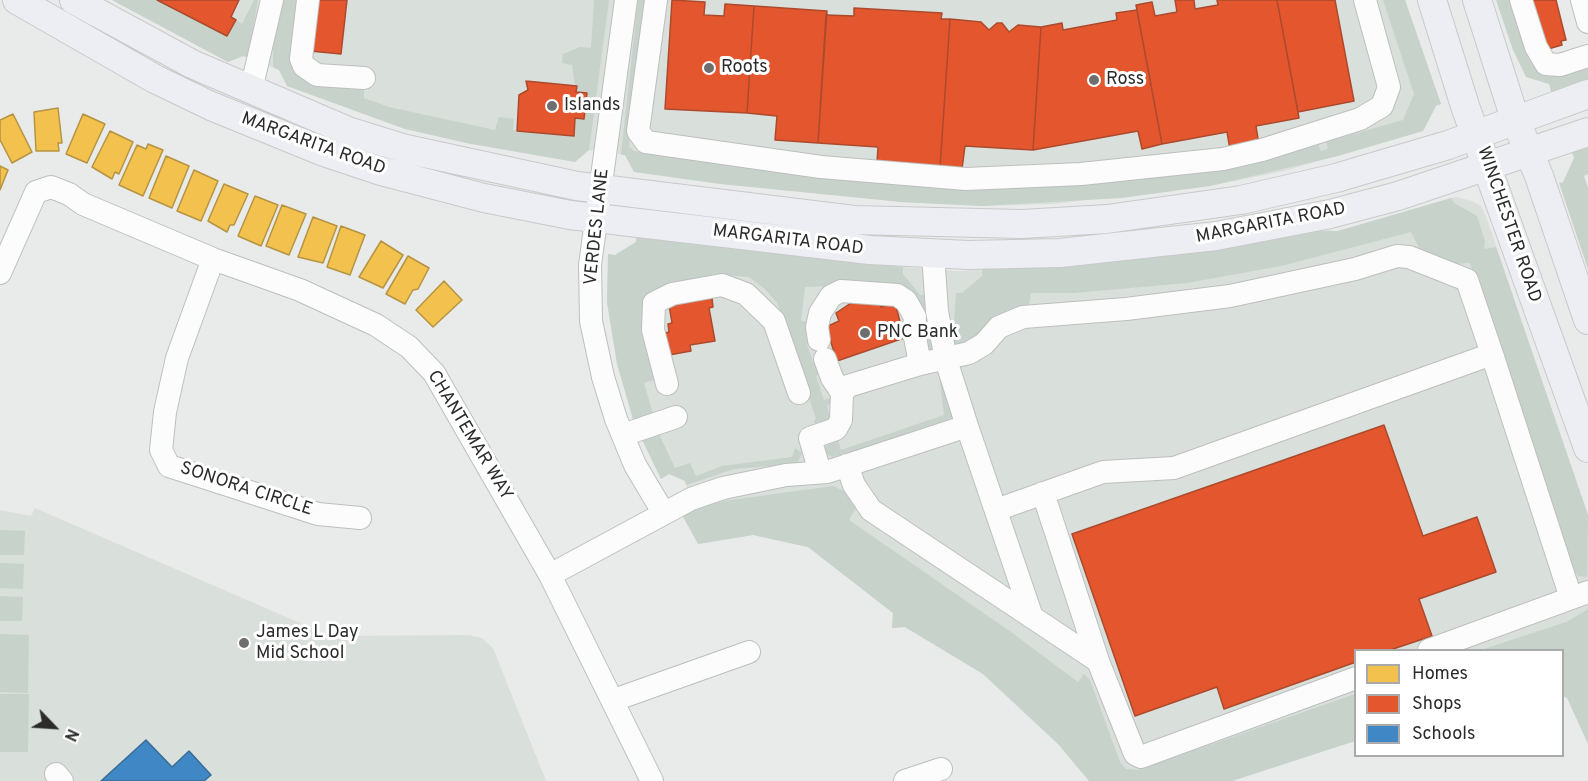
<!DOCTYPE html>
<style>
body{margin:0}
#map{position:relative;width:1588px;height:781px;overflow:hidden;background:#e9ebea;font-family:Overpass,sans-serif}
canvas{display:block}
.legend{position:absolute;left:1354px;top:649px;width:210px;height:108px;box-sizing:border-box;background:#fff;border:2px solid #aaa;margin:0;padding:8px 10px;list-style:none;font-size:18px;color:#2a2b2a}
.legend li{display:flex;align-items:center;gap:12px;height:30px}
.legend b{width:30px;border:2px solid #aaa}
.north{position:absolute;left:24px;top:697px;width:60px;height:60px;-webkit-text-stroke:4px #fff;paint-order:stroke;rotate:115deg;font-size:16px;font-weight:700;line-height:24px;text-align:center;color:#2a2b2a}
.north::after{content:'';display:block;margin:auto;width:21px;height:27px;background:#2a2b2a;clip-path:polygon(50% 0,100% 100%,50% 72%,0 100%)}
</style>
<div id="map">
<canvas width="1588" height="781"></canvas>
<ul class="legend">
<li><b style="height:16px;background:#f2c14e"></b>Homes</li>
<li><b style="height:16px;background:#e4572e"></b>Shops</li>
<li><b style="height:16px;background:#3f88c5"></b>Schools</li>
</ul>
<div class="north">N</div>
</div>
<script>
const ctx = document.querySelector('canvas').getContext('2d');
ctx.lineJoin = 'round';
function fillPath(path, color) { ctx.fillStyle = color; ctx.fill(path, 'evenodd'); }
const toPath = rows => new Path2D(rows.map(r => 'M' + r).join(''));
function stroke(path, color, width, dash) { ctx.strokeStyle = color; ctx.lineWidth = width; ctx.lineCap = dash ? 'butt' : 'round'; ctx.setLineDash(dash || []); ctx.stroke(path); }
function write(font, color, halo, rows, align = 'center') {
  ctx.font = font + ' Overpass,sans-serif'; ctx.lineWidth = 6; ctx.setLineDash([]); ctx.textBaseline = 'middle'; ctx.strokeStyle = halo; ctx.fillStyle = color; for (const [text, x, y, turn = 0] of rows) {
    ctx.save(); ctx.translate(x, y); ctx.rotate((+turn || 0) * Math.PI / 180); ctx.textAlign = isNaN(turn) ? turn : align; if (halo) ctx.strokeText(text, 0, 0); ctx.fillText(text, 0, 0); ctx.restore();
  }
}
fillPath(toPath([
 [112,0,1405,0,1441,104,1436,106,1423,131,1284,171,1210,186,1052,204,982,206,901,202,634,172,625,155,589,150,575,162,405,129,287,86,279,70,244,56,228,62],
 [1456,197,1472,201,1481,206,1486,216,1588,515,1588,609,1566,622,1551,650,1356,650,1355,741,1232,781,1089,781,1059,745,983,674,905,627,892,628,893,613,808,547,753,535,698,544,693,509,685,481,669,474,661,479,634,423,612,335,607,302,608,254,615,255,636,242,637,234,874,265,959,271,1148,258,1325,230,1338,231],
 [35,508,330,636,469,635,482,638,493,648,546,781,0,781,0,510,31,516]
]), '#d9dfdb');
fillPath(toPath([
 [112,0,157,0,227,36,236,20,242,24,254,0,258,0,248,58,243,56,228,62],
 [283,0,304,0,298,55,364,86,364,98,389,107,495,130,499,117,514,119,513,130,573,136,575,118,584,119,587,93,576,92,572,65,562,63,563,54,580,47,591,48,594,0,609,0,589,150,575,162,471,144,405,129,287,86,279,70,273,67,273,39],
 [638,0,645,0,629,146,634,151,655,154,884,182,1318,144,1321,151,1328,149,1326,142,1403,120,1414,94,1383,0,1405,0,1441,104,1436,106,1423,131,1338,156,1210,186,1122,198,982,206,901,202,720,184,634,172,625,155,621,155],
 [1496,0,1517,0,1537,63,1588,62,1588,80,1552,95,1549,84,1526,77,1513,50],
 [1588,141,1588,174,1584,176,1588,187,1588,269,1559,183,1563,182,1574,158,1572,152],
 [1451,198,1454,203,1477,216,1485,241,1484,249,1496,247,1588,515,1587,577,1578,576,1575,572,1565,546,1470,263,1450,264,1420,250,1411,232,1281,266,1187,283,1074,293,1031,293,1028,308,1014,308,1001,315,979,337,959,346,954,344,953,338,956,293,962,293,982,276,982,269,1148,258,1304,231,1338,231],
 [637,234,903,267,903,274,920,295,929,296,934,354,929,357,917,315,830,286,805,287,801,321,813,322,812,342,807,344,813,362,821,360,824,372,816,376,824,400,830,398,832,404,827,405,829,414,835,413,836,417,816,427,814,421,816,419,783,319,777,303,765,289,749,277,721,275,660,292,659,378,644,383,659,434,675,468,690,463,696,476,722,466,792,457,795,448,802,453,798,462,794,464,734,469,686,485,685,481,669,474,661,479,634,423,617,364,607,302,608,254,615,255,636,242],
 [939,375,954,414,952,418,862,449,832,457,825,453,826,443,838,440,841,450,944,415],
 [833,486,851,494,856,500,856,508,849,520,1011,632,1078,682,1084,674,1090,680,1120,762,1126,769,1138,770,1355,694,1355,741,1232,781,1089,781,1059,745,983,674,905,627,892,628,893,613,808,547,753,535,698,544,682,515,693,509,723,501],
 [0,530,25,531,24,555,0,555],
 [0,563,24,564,23,589,0,588],
 [0,596,23,597,22,621,0,621],
 [1588,609,1588,744,1567,698,1563,696,1562,650,1481,650,1566,622],
 [0,634,29,635,28,693,0,692],
 [0,694,29,694,28,752,0,752]
]), '#c7d2cb');
const homes = toPath([
 [58,108,62,143,58,143,59,151,36,151,34,112,58,108],
 [13,114,32,152,12,163,0,140,0,120,13,114],
 [83,114,105,124,87,163,66,154,83,114],
 [110,131,133,142,119,174,115,172,112,179,92,167,110,131],
 [148,144,163,150,143,196,119,185,137,145,146,149,148,144],
 [166,156,189,166,172,208,149,198,166,156],
 [0,166,8,170,0,190,0,166],
 [194,170,218,181,201,221,177,211,194,170],
 [224,184,248,194,234,225,230,225,227,232,208,221,224,184],
 [255,196,278,205,261,246,238,236,255,196],
 [282,205,306,214,289,255,266,246,282,205],
 [313,217,337,226,323,263,298,257,313,217],
 [341,226,365,235,350,275,327,267,341,226],
 [381,241,403,255,383,288,359,277,381,241],
 [408,256,429,268,418,289,413,290,405,304,386,294,408,256],
 [444,281,462,300,433,327,416,310,444,281]
]);
fillPath(homes, '#f2c14e');
stroke(homes, '#b69443', 1.5);
const shops = toPath([
 [157,0,239,0,231,17,236,20,227,36,157,0],
 [315,0,347,0,341,54,310,51,315,0],
 [672,0,705,2,704,15,724,16,725,4,754,6,747,113,665,109,672,0],
 [1175,0,1194,0,1195,9,1218,5,1217,0,1277,0,1299,118,1256,126,1259,145,1230,150,1227,132,1162,144,1136,5,1152,2,1155,16,1177,12,1175,0],
 [1277,0,1335,0,1354,101,1298,112,1277,0],
 [1529,0,1556,0,1566,40,1561,41,1562,45,1548,49,1529,0],
 [754,6,827,11,818,143,775,140,777,116,747,113,754,6],
 [854,8,942,13,941,19,950,19,940,168,877,163,878,147,818,143,826,15,854,16,854,8],
 [1137,10,1162,144,1142,149,1138,131,1033,150,1041,27,1062,23,1063,30,1117,20,1116,13,1137,10],
 [950,19,981,22,989,30,997,23,1002,23,1009,32,1018,25,1041,27,1033,150,965,146,962,169,940,168,950,19],
 [526,81,577,86,576,92,587,93,584,119,575,118,574,136,517,131,519,95,528,90,526,81],
 [712,298,713,307,709,308,715,341,690,345,691,351,669,355,665,333,669,332,668,324,672,323,669,305,712,298],
 [879,298,881,307,895,302,904,338,837,361,826,327,839,321,836,313,851,303,879,298],
 [1384,425,1423,536,1477,517,1496,572,1419,599,1432,636,1390,650,1356,650,1356,662,1224,709,1217,687,1135,716,1072,534,1384,425]
]);
fillPath(shops, '#e4572e');
stroke(shops, '#ac4a2d', 1.5);
const schools = toPath([
 [146,740,172,767,189,751,211,775,204,781,101,781,146,740]
]);
fillPath(schools, '#3f88c5');
stroke(schools, '#396c96', 1.5);
const minor = toPath([
 [308,0,301,59,304,66,317,75,364,78],
 [626,0,590,265,591,321,603,377,616,419,635,465,663,512],
 [656,0,638,131,646,142,821,167,966,179,1081,174,1223,159,1262,150,1360,119,1382,106,1389,87,1365,0],
 [1521,0,1536,47,1546,64,1560,65,1588,56],
 [1582,0,1588,22],
 [251,90,272,0],
 [213,259,177,358,165,412,161,450,169,466,318,514,360,518],
 [0,273,36,192,51,187,69,194,83,204,213,259,300,290,376,325,409,347,434,373,550,575,652,781],
 [819,340,817,327,820,313,831,296,841,291,897,295,906,301,915,317,914,332,920,364],
 [825,359,832,378,842,393],
 [667,384,653,330,654,303,672,294,722,285,746,294,774,321,799,393],
 [967,426,1032,617],
 [623,435,676,417],
 [847,465,854,485,871,510,1098,661,1135,754,1141,757,1356,678],
 [820,472,810,438,836,429,841,420,842,393,848,386,920,364,969,353,984,344,999,327,1023,317,1126,309,1230,296,1355,269,1397,256,1409,257,1467,280,1492,354],
 [1043,493,1098,661],
 [996,510,1103,472,1174,468,1492,354,1571,598],
 [550,575,691,499,723,488,786,475,827,472,967,426,946,360,937,311,933,254],
 [1429,650,1588,592],
 [614,700,749,652],
 [56,774,62,781],
 [905,781,941,769]
]);
const major = toPath([
 [17,0,155,79,211,106,324,152,381,171,484,198,570,215,870,250,968,255,1060,253,1216,236,1330,214,1398,196,1588,132],
 [74,0,192,64,348,131,406,149,577,186,854,220,1022,224,1107,219,1241,200,1336,178,1448,145,1588,94],
 [1432,0,1465,106,1588,448],
 [1477,0,1515,119,1539,176,1588,320]
]);
stroke(minor, '#bdbfbe', 24);
stroke(major, '#c8c9c9', 30);
stroke(minor, '#fcfcfc', 22);
stroke(major, '#edeef4', 28);
for (const [x, y, r, color] of [
 [709,68,6,"#6d6e6d"],
 [1094,80,6,"#6d6e6d"],
 [552,106,6,"#6d6e6d"],
 [865,333,6,"#6d6e6d"],
 [244,643,6,"#6d6e6d"]
]) { const dot = new Path2D(); dot.arc(x, y, r, 0, 2 * Math.PI); ctx.fillStyle = color; ctx.fill(dot); stroke(dot, '#fff', 2); }
write('18px', '#2a2b2a', '#fff', [
 ["Roots",721,68],
 ["Ross",1106,80],
 ["Islands",564,106],
 ["PNC Bank",877,333],
 ["James L Day",256,633],
 ["Mid School",256,654]
], 'left');
write('18px', '#2a2b2a', '#fff', [
 ["MARGARITA ROAD",313,145,20],
 ["MARGARITA ROAD",1271,224,-11],
 ["WINCHESTER ROAD",1508,225,71],
 ["VERDES LANE",598,227,-84],
 ["MARGARITA ROAD",788,241,7],
 ["CHANTEMAR WAY",469,436,59],
 ["SONORA CIRCLE",246,490,18]
]);
</script>
